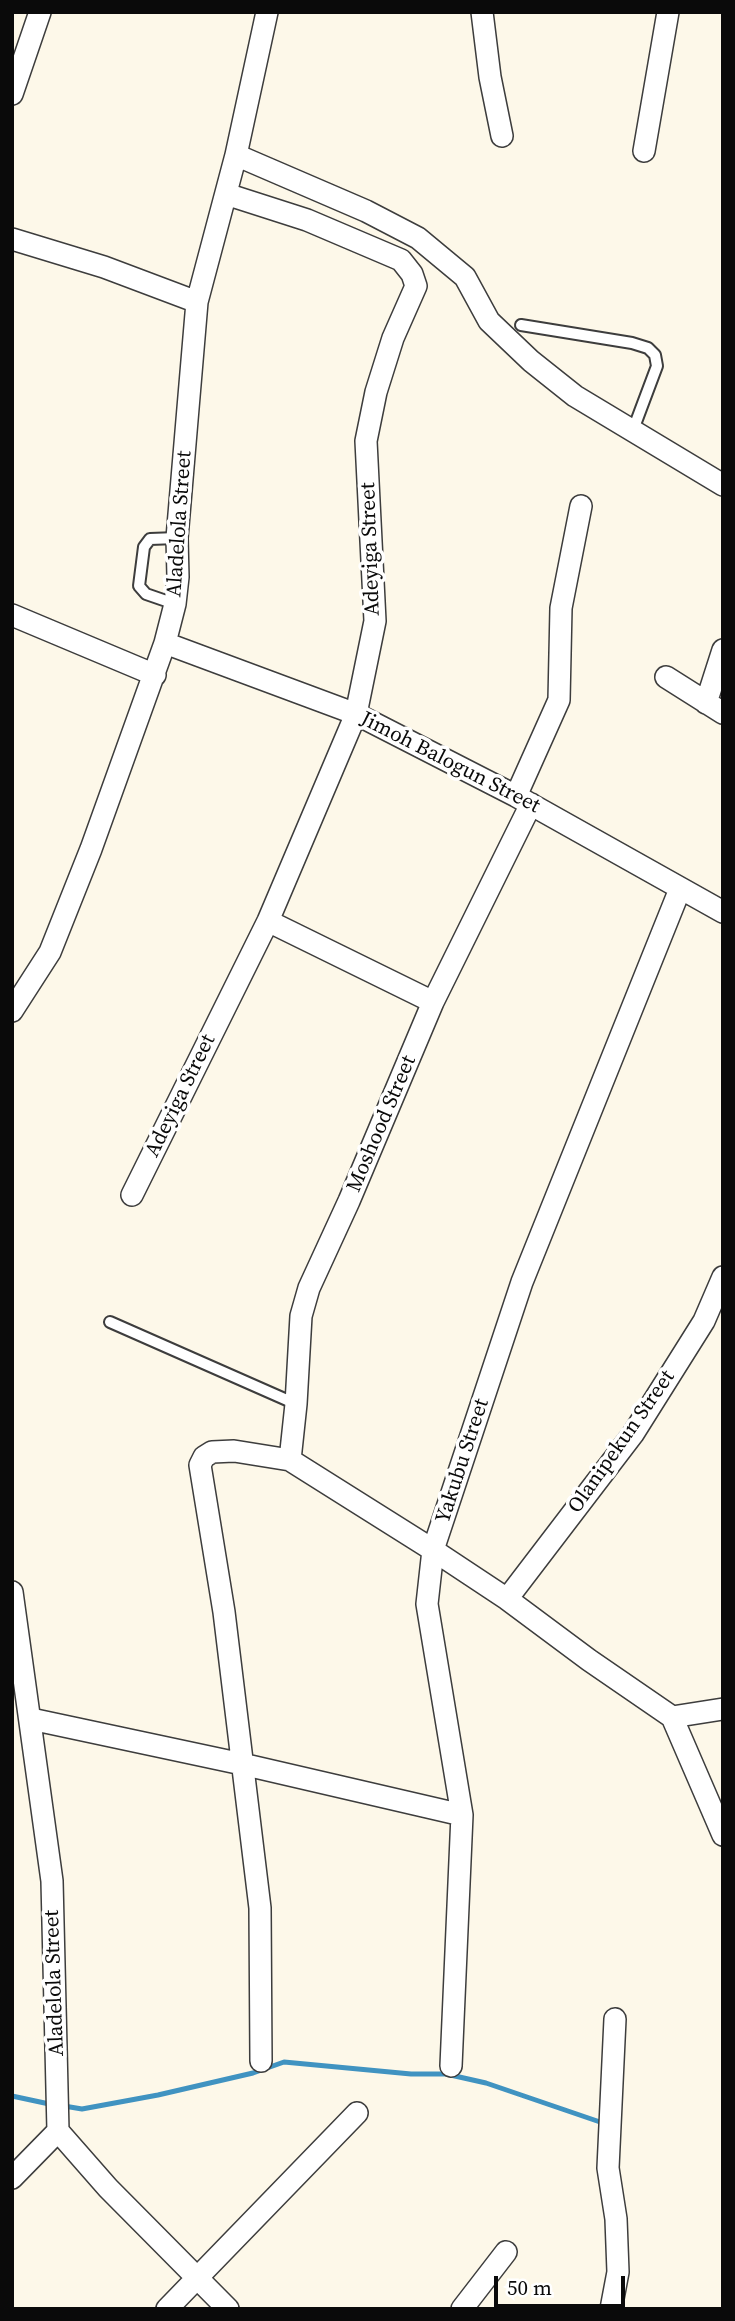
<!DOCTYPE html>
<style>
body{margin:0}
#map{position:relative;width:735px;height:2321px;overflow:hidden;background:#fdf8e9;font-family:"Source Serif 4",serif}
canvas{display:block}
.frame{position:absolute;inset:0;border:14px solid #0a0a0a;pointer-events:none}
.scale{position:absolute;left:494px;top:2276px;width:131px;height:32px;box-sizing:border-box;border:4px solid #0a0a0a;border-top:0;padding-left:9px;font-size:21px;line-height:24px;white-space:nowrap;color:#0a0a0a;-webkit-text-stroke:5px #fff;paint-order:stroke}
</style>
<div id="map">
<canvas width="735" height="2321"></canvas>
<div class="frame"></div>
<div class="scale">50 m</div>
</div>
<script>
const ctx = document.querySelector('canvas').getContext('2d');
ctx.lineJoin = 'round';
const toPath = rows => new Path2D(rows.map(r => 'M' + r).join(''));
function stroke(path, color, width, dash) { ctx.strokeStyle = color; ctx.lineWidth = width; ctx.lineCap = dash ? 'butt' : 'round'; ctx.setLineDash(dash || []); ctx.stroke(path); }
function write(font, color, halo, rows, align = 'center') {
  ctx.font = font + ' "Source Serif 4",serif'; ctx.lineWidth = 7; ctx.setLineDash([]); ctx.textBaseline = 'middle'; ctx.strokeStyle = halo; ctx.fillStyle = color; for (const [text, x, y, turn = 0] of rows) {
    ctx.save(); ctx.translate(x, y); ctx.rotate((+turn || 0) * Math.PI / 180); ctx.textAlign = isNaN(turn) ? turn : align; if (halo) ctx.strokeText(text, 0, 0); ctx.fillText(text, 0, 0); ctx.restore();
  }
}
stroke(toPath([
 [12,2096,54,2105],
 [64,2106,82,2109,158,2095,253,2073,284,2062,411,2074,446,2074,486,2083,603,2123]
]), '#4093c1', 5);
const service = toPath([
 [521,325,632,343,648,348,655,355,657,366,633,430],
 [175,604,146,594,139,586,144,547,150,539,177,538],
 [110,1322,296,1404]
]);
const minor = toPath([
 [482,12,490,77,502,136],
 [12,94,40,12],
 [644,151,668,12],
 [236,155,366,211,418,238,465,277,489,321,531,361,575,396,723,485],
 [12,239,104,267,197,302],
 [12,615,155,675],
 [165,643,356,714,516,796,723,912],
 [666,677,723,713],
 [706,703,723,650],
 [516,796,559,700,561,608,581,506],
 [268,921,433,1002],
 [12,1011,50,952,91,849,165,643,175,604,178,577,177,538,197,302,236,155,267,12],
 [132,1195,268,921,356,714,375,621,366,441,376,392,393,338,416,286,412,274,401,260,307,220,226,194],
 [290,1460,296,1404,301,1316,309,1288,349,1201,433,1002,531,804],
 [12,1592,52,1881,58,2131,108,2188,228,2309],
 [507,1599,633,1434,704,1321,723,1277],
 [672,1717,723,1709],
 [31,1719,242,1764,462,1815],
 [261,2061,260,1908,224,1612,200,1465,204,1457,212,1452,234,1451,290,1460,433,1550,507,1599,589,1660,672,1717,723,1835],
 [451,2066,462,1815,427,1604,433,1550,522,1282,680,889],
 [12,2178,58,2131],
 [167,2309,357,2113],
 [462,2309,506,2252],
 [611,2309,618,2272,616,2219,608,2168,615,2019]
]);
stroke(service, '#3d3d3d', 14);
stroke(minor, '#3d3d3d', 24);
stroke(service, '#fff', 10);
stroke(minor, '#fff', 21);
write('21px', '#0a0a0a', '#fff', [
 ["Aladelola Street",180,524,-86],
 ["Adeyiga Street",371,549,-92],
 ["Jimoh Balogun Street",450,763,27],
 ["Adeyiga Street",181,1096,-64],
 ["Moshood Street",382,1124,-67],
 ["Olanipekun Street",622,1442,-55],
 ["Yakubu Street",463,1461,-72],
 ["Aladelola Street",55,1983,-92]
]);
</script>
